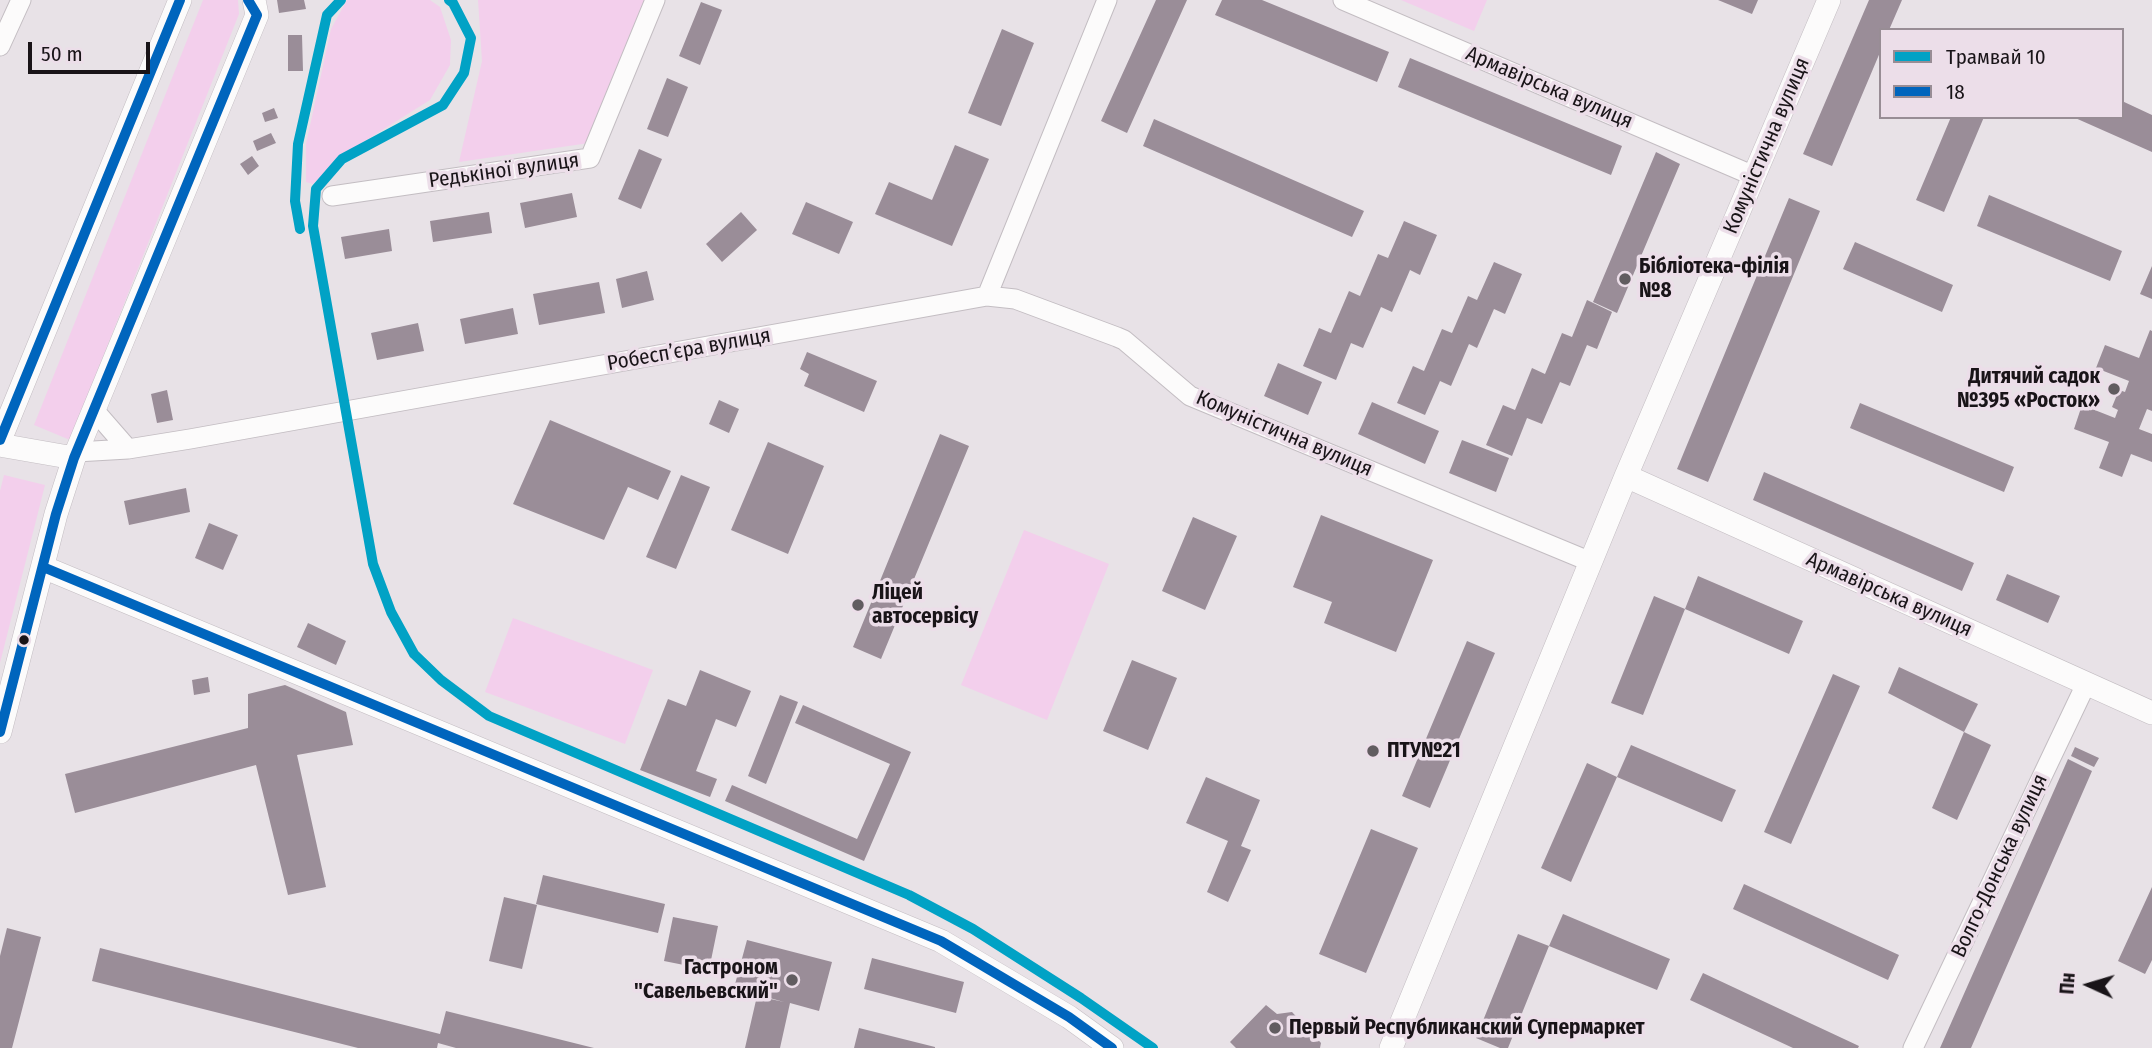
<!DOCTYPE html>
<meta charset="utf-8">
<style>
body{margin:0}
#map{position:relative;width:2152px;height:1048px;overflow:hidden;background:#e8e2e7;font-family:"Fira Sans Condensed",sans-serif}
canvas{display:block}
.legend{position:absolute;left:1879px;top:28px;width:245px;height:91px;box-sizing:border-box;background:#ecdee9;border:2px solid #988d95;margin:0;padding:9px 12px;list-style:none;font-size:21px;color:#191418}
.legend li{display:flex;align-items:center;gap:14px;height:35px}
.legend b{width:35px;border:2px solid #988d95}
.north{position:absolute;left:2054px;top:950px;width:70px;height:70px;-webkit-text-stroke:5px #ecdee9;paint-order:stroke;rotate:274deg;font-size:19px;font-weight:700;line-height:28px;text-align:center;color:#191418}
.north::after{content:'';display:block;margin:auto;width:24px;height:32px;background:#191418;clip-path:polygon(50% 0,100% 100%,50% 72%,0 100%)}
.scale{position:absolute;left:28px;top:42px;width:122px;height:32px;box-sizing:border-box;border:4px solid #191418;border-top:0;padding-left:9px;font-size:21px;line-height:24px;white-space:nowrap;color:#191418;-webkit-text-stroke:5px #ecdee9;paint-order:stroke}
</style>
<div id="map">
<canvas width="2152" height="1048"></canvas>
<ul class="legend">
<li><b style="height:9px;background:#01a2c5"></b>Трамвай 10</li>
<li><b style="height:9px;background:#0065bd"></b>18</li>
</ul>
<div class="north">Пн</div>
<div class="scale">50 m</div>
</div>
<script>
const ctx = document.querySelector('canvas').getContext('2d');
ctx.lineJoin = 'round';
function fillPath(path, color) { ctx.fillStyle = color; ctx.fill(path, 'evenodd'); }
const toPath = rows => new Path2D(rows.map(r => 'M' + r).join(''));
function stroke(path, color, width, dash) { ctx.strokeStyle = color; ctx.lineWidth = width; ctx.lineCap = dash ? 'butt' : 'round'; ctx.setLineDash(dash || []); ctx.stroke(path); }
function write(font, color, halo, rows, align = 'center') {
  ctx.font = font + ' "Fira Sans Condensed",sans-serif'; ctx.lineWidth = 7; ctx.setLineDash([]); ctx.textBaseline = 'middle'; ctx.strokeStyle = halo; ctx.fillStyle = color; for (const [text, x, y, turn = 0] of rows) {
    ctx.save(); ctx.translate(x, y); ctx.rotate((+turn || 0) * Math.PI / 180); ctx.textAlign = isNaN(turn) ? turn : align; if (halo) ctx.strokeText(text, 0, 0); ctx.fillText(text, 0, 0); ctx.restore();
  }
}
fillPath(toPath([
 [203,0,238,0,239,14,70,440,34,425],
 [347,0,430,0,440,7,451,40,450,65,430,100,349,151,313,184,306,182,306,144,331,29],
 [478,0,645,0,589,143,459,162,482,61],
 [1401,0,1487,0,1474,31],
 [4,475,45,485,0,663,0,491],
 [1024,530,1109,564,1047,720,961,685],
 [513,618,653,670,625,744,485,692]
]), '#f3cfec');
fillPath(toPath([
 [277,0,304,0,306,9,279,13],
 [1156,0,1187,0,1127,133,1101,121],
 [1222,0,1262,0,1389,52,1377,82,1215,15],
 [1718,0,1758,0,1752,14],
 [1869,0,1902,0,1889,30,1881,30,1881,50,1832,166,1803,154],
 [701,2,722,10,700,65,679,56],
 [1002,29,1034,43,1001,126,968,113],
 [288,35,302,35,303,71,288,71],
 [1410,58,1622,146,1611,175,1398,87],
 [667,78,688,87,668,137,647,129],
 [2122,101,2152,115,2152,152,2073,117,2122,117],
 [274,108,278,118,265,122,262,113],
 [1951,117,1984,117,1944,212,1916,200],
 [1154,119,1364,211,1352,237,1143,146],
 [271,133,276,143,257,151,253,141],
 [955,145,989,159,952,246,875,214,889,182,932,200],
 [639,149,662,159,641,209,618,199],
 [1656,152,1680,164,1617,313,1593,302],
 [252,156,259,166,248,175,240,164],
 [572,193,577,217,525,228,520,203],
 [1989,195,2122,251,2110,281,1977,226],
 [1789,198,1820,211,1708,482,1677,469],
 [806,202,853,222,839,254,792,234],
 [489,212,492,233,433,242,430,221],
 [741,212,757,230,722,262,706,244],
 [1404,221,1437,235,1420,275,1410,270,1392,312,1381,307,1363,348,1351,343,1336,380,1303,366,1319,328,1331,333,1349,291,1360,296,1378,254,1388,258],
 [389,229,392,251,345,259,341,237],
 [1855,242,1953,285,1942,312,1843,269],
 [1494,262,1522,274,1505,314,1494,309,1477,348,1469,344,1451,386,1440,381,1425,415,1397,403,1413,366,1424,371,1442,329,1452,333,1468,296,1477,300],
 [2152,266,2152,299,2140,294],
 [647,271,654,300,622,308,616,279],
 [599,282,605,313,539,325,533,294],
 [1587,300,1612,312,1597,349,1587,345,1570,386,1560,382,1542,424,1527,418,1512,456,1486,445,1503,405,1515,410,1532,368,1545,374,1562,333,1572,337],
 [513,308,518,334,465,344,460,319],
 [418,323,424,351,377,360,371,333],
 [2150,330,2152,331,2152,411,2147,409,2139,429,2152,434,2152,462,2131,454,2122,477,2099,468,2109,442,2074,429,2082,405,2115,418,2118,410,2112,407,2119,390,2125,392,2129,381,2096,368,2105,345,2139,358],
 [807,352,877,381,864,412,804,386,809,374,800,369],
 [1278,363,1322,382,1308,415,1264,396],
 [167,390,173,420,157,423,151,394],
 [719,400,739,409,729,433,709,424],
 [1372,402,1439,431,1425,464,1358,434],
 [1860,403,2014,467,2004,492,1850,428],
 [550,420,671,471,658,500,628,487,604,540,513,504],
 [940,434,969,446,881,659,853,647],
 [1462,440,1509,458,1496,492,1449,473],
 [768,442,824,466,788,554,731,530],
 [1764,472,1974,563,1962,591,1753,500],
 [681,475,710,487,676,569,646,557],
 [186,488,190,512,129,525,124,501],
 [1321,515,1433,560,1396,652,1324,623,1332,602,1293,587],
 [1193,517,1237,536,1205,610,1162,591],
 [209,523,238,535,223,570,195,558],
 [2007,574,2060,596,2048,623,1996,600],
 [1698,576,1803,621,1789,654,1685,609,1643,715,1611,703,1654,596,1685,609],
 [308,623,346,641,336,665,297,647],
 [1467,641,1495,653,1430,808,1402,796],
 [1132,660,1177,678,1148,750,1103,731],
 [1899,667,1978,704,1964,732,1888,693],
 [700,670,751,691,736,727,716,719,696,771,717,779,710,797,640,770,668,699,686,706],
 [1833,674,1860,686,1791,844,1764,832],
 [208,677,210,692,194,695,192,680],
 [285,685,346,712,353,745,297,755,326,887,288,895,256,765,75,813,65,774,248,728,248,694],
 [780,695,798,702,766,784,748,776],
 [803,705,911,752,864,861,725,801,732,785,857,839,890,764,795,723],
 [1964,732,1991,745,1957,820,1932,808],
 [1631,745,1736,790,1722,822,1617,777],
 [2075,747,2099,758,2094,767,2071,756],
 [2068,759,2092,771,1971,1048,1940,1048],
 [1587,763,1617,777,1571,882,1541,868],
 [1206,777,1260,800,1241,846,1251,850,1228,902,1207,892,1228,841,1186,823],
 [1371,829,1418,848,1366,973,1319,954],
 [543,875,665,904,658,933,536,904],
 [1744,884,1899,955,1888,980,1733,909],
 [2152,887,2152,960,2145,974,2118,961],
 [504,897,537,905,522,969,489,961],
 [1563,914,1670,959,1657,990,1549,946,1508,1048,1500,1048,1476,1038,1518,934,1549,946],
 [673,917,718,926,709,970,664,961],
 [7,928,41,937,12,1048,0,1048,0,956],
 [747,940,832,962,819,1011,790,1003,780,1048,745,1048,757,996,784,1002,734,988],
 [100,948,440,1034,446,1011,594,1048,456,1048,438,1043,437,1048,358,1048,92,981],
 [872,958,964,982,956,1013,864,989],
 [1703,973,1859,1046,1858,1048,1793,1048,1690,1000],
 [1266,1005,1277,1014,1292,1012,1321,1043,1320,1048,1236,1048,1230,1042],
 [859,1028,935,1047,935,1048,854,1048]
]), '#9a8d98');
const minor = toPath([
 [1343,0,1754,176],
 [0,46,21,0],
 [332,196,590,158,655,0],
 [987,296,1015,299,1117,337,1124,340,1190,396,1591,562],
 [94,410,128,449],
 [76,452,128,449,190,439,987,296,1107,0],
 [1913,1048,2086,684]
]);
const tertiary = toPath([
 [0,440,180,0],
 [0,445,74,458],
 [1626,476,2152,713],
 [43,567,941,941,1069,1017,1112,1048],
 [0,732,56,514,74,458,257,15,254,0],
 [1391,1048,1626,476,1829,0]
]);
stroke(minor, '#c3bdc2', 21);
stroke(tertiary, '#c3bdc2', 24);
stroke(minor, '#fcfbfb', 19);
stroke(tertiary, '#fcfbfb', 23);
stroke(toPath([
 [0,440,180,0],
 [43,567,941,941,1069,1017,1112,1048],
 [0,732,56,514,74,458,257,15,248,0]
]), '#0065bd', 10);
stroke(toPath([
 [449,0,453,3,471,38,464,73,443,105,342,159,316,189,313,226,373,564,391,612,414,654,441,680,489,716,909,895,973,929,1081,998,1153,1048],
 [300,229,295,201,298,144,327,15,341,0]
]), '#01a2c5', 10);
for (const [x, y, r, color] of [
 [1625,279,7,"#615c60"],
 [2114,389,7,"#615c60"],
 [858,605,7,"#615c60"],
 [24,640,6,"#191418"],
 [1373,751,7,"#615c60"],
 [792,980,7,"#615c60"],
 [1275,1028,7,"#615c60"]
]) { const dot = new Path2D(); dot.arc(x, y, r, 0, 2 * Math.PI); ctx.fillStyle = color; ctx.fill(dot); stroke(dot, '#ecdee9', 2.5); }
write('21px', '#191418', '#ecdee9', [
 ["Армавірська вулиця",1549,88,23],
 ["Комуністична вулиця",1767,146,-67],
 ["Редькіної вулиця",504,171,-8],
 ["Робесп’єра вулиця",689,350,-10],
 ["Комуністична вулиця",1284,434,23],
 ["Армавірська вулиця",1889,595,24],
 ["Волго-Донська вулиця",2000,866,-65]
]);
write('bold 21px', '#191418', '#ecdee9', [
 ["Бібліотека-філія",1639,267],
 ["№8",1639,291],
 ["Дитячий садок",2100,377,"right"],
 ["№395 «Росток»",2100,401,"right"],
 ["Ліцей",872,593],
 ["автосервісу",872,617],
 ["ПТУ№21",1387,751],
 ["Гастроном",778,968,"right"],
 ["\"Савельевский\"",778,992,"right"],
 ["Первый Республиканский Супермаркет",1289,1028]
], 'left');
</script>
